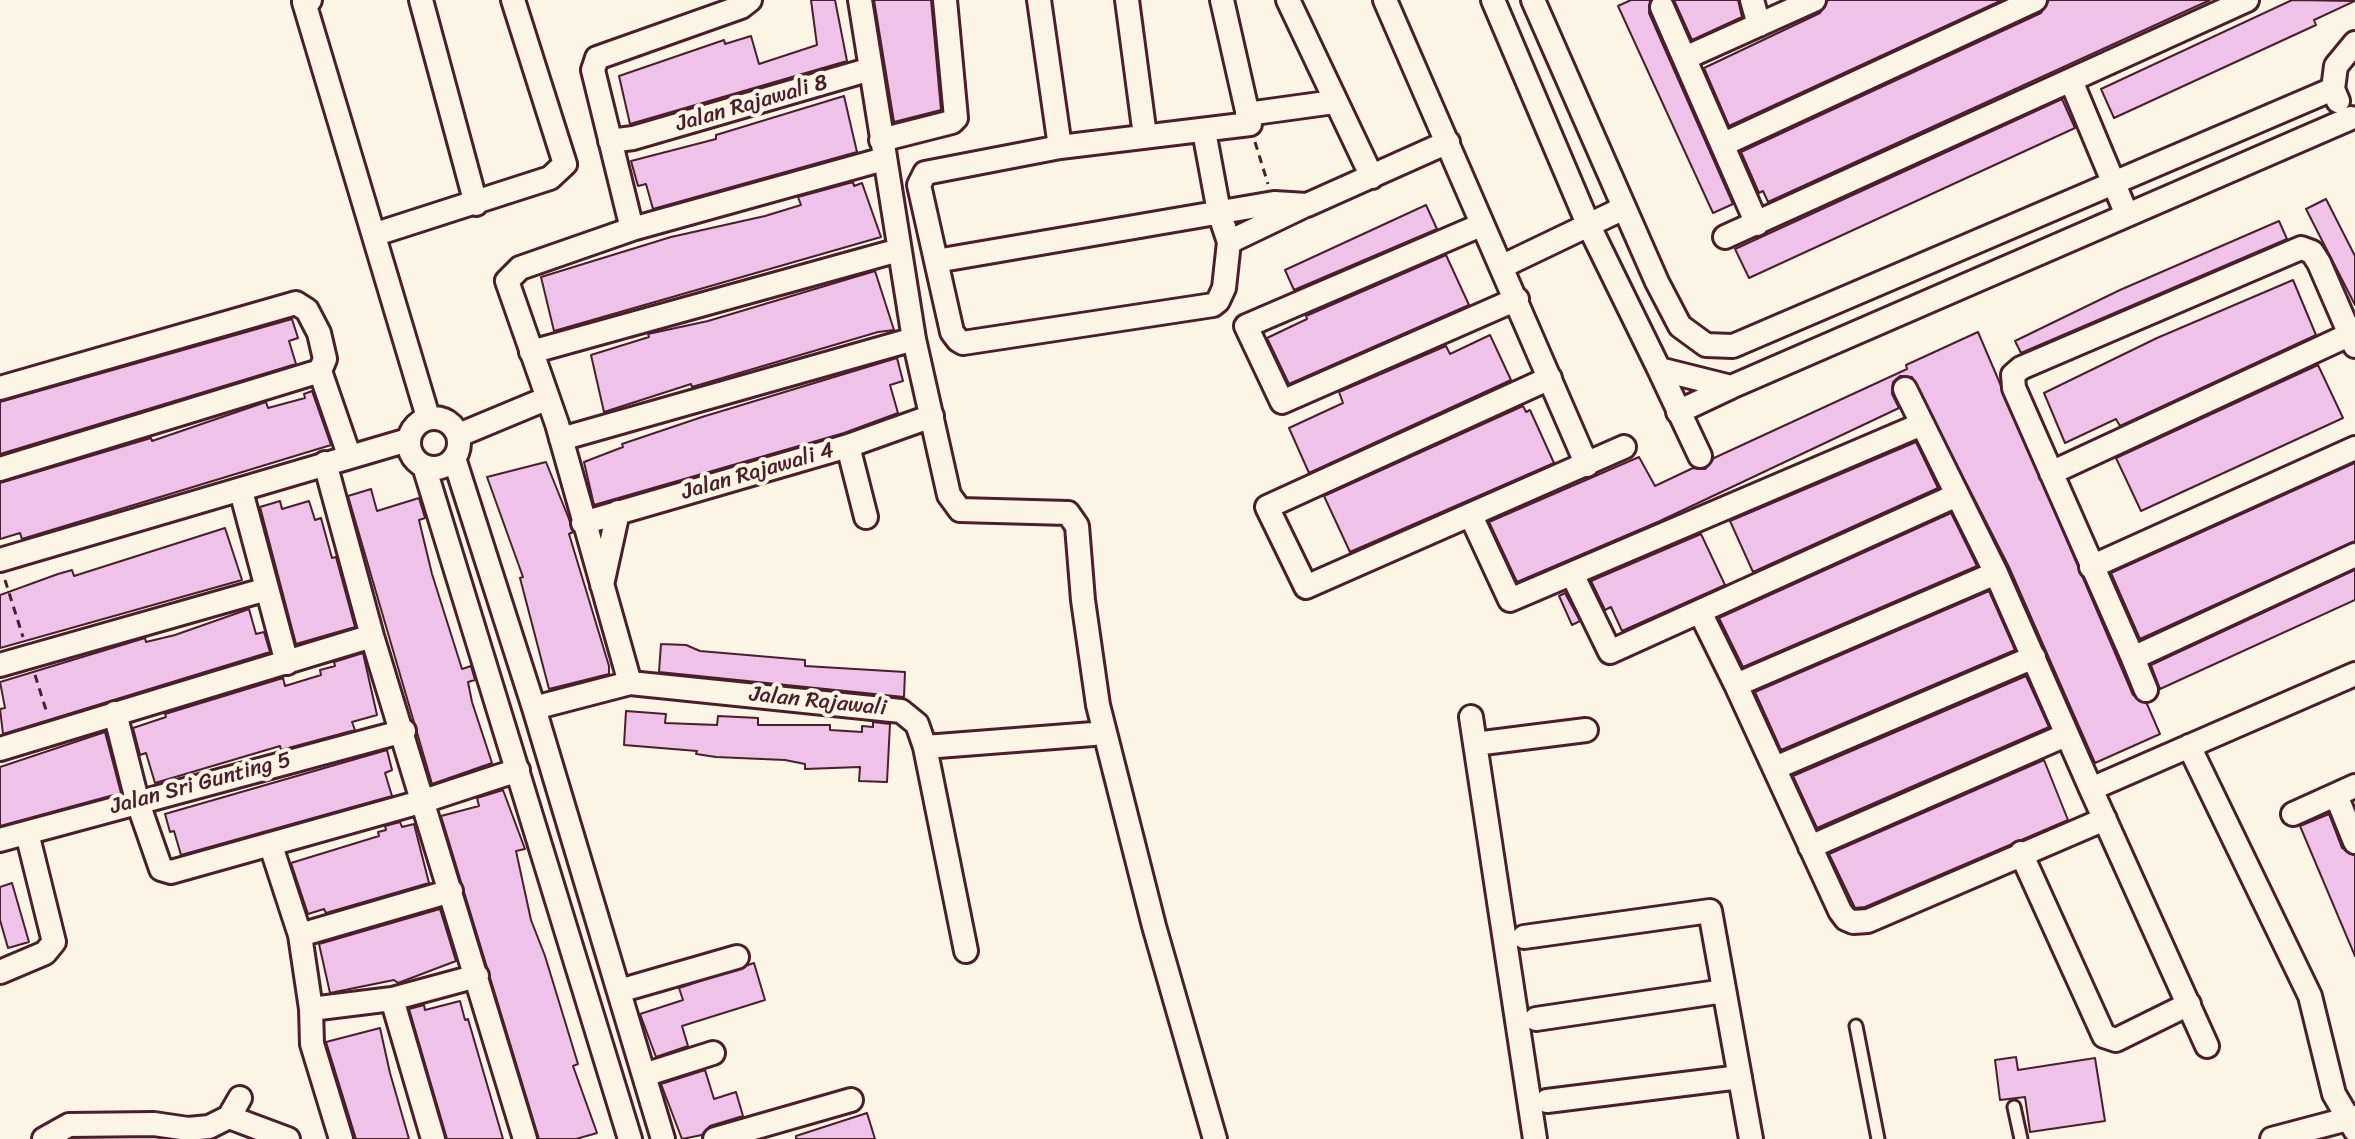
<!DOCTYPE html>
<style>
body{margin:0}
canvas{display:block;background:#fcf5e5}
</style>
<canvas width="2355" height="1139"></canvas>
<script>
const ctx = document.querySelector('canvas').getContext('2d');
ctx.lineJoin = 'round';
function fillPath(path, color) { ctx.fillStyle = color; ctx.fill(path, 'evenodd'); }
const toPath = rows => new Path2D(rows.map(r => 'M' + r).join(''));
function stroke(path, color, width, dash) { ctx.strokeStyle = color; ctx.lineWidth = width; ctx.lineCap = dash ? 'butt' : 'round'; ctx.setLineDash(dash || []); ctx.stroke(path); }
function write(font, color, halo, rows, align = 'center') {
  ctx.font = font + ' Sriracha,sans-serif'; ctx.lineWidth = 8; ctx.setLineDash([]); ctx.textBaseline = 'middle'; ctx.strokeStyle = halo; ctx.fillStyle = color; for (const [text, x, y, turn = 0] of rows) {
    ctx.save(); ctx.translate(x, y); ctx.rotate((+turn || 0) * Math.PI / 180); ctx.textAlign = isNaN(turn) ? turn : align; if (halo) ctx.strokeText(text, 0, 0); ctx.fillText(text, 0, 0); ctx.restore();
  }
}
const building = toPath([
 [811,0,835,0,847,61,630,124,619,76,724,40,725,44,751,36,759,64,817,45,811,0],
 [874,0,931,0,941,110,894,122,874,0],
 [1631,0,1650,0,1649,13,1733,204,1713,213,1618,6,1631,0],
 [1674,0,1738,0,1742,17,1692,40,1674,0],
 [1828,0,2002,0,1729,126,1704,68,1820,13,1828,0],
 [2049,0,2210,0,1768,202,1763,191,1759,193,1741,152,2041,13,2049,0],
 [2292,0,2355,1,2314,20,2316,25,2114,118,2101,89,2292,0],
 [844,96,857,152,653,209,646,184,638,186,631,161,716,139,716,135,844,96],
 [2062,99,2075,128,1749,278,1735,249,2062,99],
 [853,182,854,186,862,183,881,237,554,331,541,277,671,237,765,216,801,205,798,197,853,182],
 [2326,199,2355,256,2355,305,2306,209,2326,199],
 [1426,205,1437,229,1294,290,1285,270,1426,205],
 [2279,221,2287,239,2021,353,2015,341,2120,290,2279,221],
 [1446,255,1469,305,1289,384,1267,338,1307,319,1306,316,1446,255],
 [875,271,894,330,878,332,692,387,691,384,604,412,591,355,649,337,648,334,708,321,875,271],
 [2293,280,2316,335,2120,426,2116,419,2065,443,2044,393,2157,338,2293,280],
 [292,319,298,338,289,341,296,364,0,454,0,402,292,319],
 [1978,332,2133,695,2147,704,2160,734,2095,763,2009,567,1912,377,1900,376,1893,382,1892,394,1899,408,1660,521,1517,582,1489,522,1639,457,1655,486,1693,468,1705,469,1714,458,1907,369,1906,365,1978,332],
 [1490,335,1511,380,1309,473,1289,428,1343,403,1339,392,1446,346,1450,354,1490,335],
 [897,358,903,381,890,385,898,413,844,433,594,505,584,462,623,447,622,444,702,417,897,358],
 [2318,365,2343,418,2141,511,2116,458,2318,365],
 [312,391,331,445,22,539,20,533,0,539,0,483,151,438,152,441,266,402,268,408,305,398,304,394,312,391],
 [1523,406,1526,412,1530,410,1554,463,1350,552,1324,496,1523,406],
 [1916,442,1938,488,1753,572,1730,521,1916,442],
 [546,462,569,519,573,532,569,534,609,666,609,674,549,689,520,578,523,577,487,477,546,462],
 [2355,463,2355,541,2140,639,2111,573,2355,463],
 [371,489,377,511,419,498,425,518,419,520,432,574,462,669,471,666,475,680,468,682,472,702,492,763,432,784,348,496,371,489],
 [280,501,282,509,309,501,315,520,321,518,332,558,336,557,355,627,296,644,260,507,280,501],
 [1951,513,1977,566,1743,667,1719,618,1951,513],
 [225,528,242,580,0,648,0,595,58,574,72,570,74,576,225,528],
 [1701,534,1725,585,1622,631,1611,607,1605,610,1591,581,1701,534],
 [2355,570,2355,600,2160,689,2151,665,2355,570],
 [1989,591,2015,650,1781,750,1755,692,1989,591],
 [1565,593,1580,621,1572,625,1559,596,1565,593],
 [249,609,256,634,264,632,270,652,3,734,0,709,5,708,0,682,145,638,146,642,175,635,249,609],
 [661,644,686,645,700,651,805,660,805,666,905,672,904,697,659,672,661,644],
 [363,653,377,715,352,722,355,730,281,750,280,746,155,783,146,753,140,755,133,728,166,717,165,714,283,678,285,686,321,675,320,670,335,666,334,662,363,653],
 [2026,676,2049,727,1817,828,1793,776,2026,676],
 [626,711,666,714,665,723,717,725,718,716,758,718,758,725,830,725,830,730,862,732,862,726,873,727,873,722,890,724,887,782,859,781,860,767,805,769,805,764,785,760,716,757,696,754,697,751,624,745,626,711],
 [105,732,121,793,0,826,0,767,105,732],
 [387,750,392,770,385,773,392,796,181,855,174,831,170,832,165,814,387,750],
 [2044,760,2068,820,1865,907,1855,908,1829,854,2044,760],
 [503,790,525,849,516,851,531,920,545,956,578,1064,573,1066,597,1133,576,1139,539,1139,441,816,479,806,477,798,503,790],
 [2329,814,2342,848,2355,856,2355,956,2300,826,2329,814],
 [400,822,402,827,414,824,429,883,326,913,324,909,308,914,291,863,379,836,378,832,386,830,385,826,400,822],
 [12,883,29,942,8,948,0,920,0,887,12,883],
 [440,909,456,961,398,983,394,980,330,993,319,944,440,909],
 [754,963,765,1000,682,1026,688,1046,656,1057,640,1014,683,1000,679,988,754,963],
 [460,1001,465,1020,468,1019,503,1139,447,1139,409,1009,424,1005,425,1010,460,1001],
 [380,1028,390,1073,409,1139,356,1139,326,1042,380,1028],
 [2016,1057,2018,1070,2095,1058,2105,1121,2030,1132,2025,1097,2000,1100,1995,1060,2016,1057],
 [705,1070,714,1099,736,1092,743,1116,710,1126,702,1135,682,1139,661,1084,705,1070],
 [867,1113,875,1139,796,1139,796,1136,867,1113]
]);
fillPath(building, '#efc3e9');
stroke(building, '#4a1f2b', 2);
const lane = toPath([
 [1856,1026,1878,1139],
 [2014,1107,2021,1139]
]);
const street = toPath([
 [310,0,304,2,428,417],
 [421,0,476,204],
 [860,0,914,339,949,495,960,510,1068,513,1077,526,1083,600,1098,705,1154,926,1215,1139],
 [1039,0,1060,147],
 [1127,0,1145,136],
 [1288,0,1372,177],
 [1385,0,1587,465],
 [1493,0,1588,224,1659,369,1731,387,2351,118],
 [1533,0,1657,282,1680,326,1706,345,1733,346,2333,89],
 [1752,0,1759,25],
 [1662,7,1757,224],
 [1685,58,1814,0],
 [2072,83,2127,215],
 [2338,101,2333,89,2336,66,2355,43],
 [1247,114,1334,102],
 [1204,131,1219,212,1229,242,1224,288,1218,301,1213,305,963,343,958,340,952,332,919,185,925,173,1060,147,1250,124,1222,0],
 [881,140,952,122,956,118,945,0],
 [610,141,633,138,871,69],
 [1724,144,2035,0],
 [1481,225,1246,326,1282,402,1517,299],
 [632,229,593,70,597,58,741,7,750,0],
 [376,234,550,178,565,164,513,0],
 [1725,237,2247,0],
 [1229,242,1306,205],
 [936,261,1274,203,1307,205,1448,142],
 [1503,266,1624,208],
 [531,352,899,250],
 [1659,369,1700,456],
 [1550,378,1267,507,1306,587,1624,447],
 [0,388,296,303,307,310,319,333,325,359,320,371,349,455],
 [1905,389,1996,573,2091,789],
 [1678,412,1731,387],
 '409 443a25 25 0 1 1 50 0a25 25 0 1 1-50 0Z',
 [459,435,548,398],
 [561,439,914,339],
 [848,446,866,517],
 [454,458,534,708,663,1139],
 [325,463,372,636,525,1139],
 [424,466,630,1139],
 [0,469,320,371],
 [2051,473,2351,334],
 [241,491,287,663],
 [1471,516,1510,600,1922,424],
 [583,523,848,446,932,416],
 [0,560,408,440],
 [2091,567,2355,448],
 [1996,573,1736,685,1840,911,1846,919,1853,922,1868,921,2105,819],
 [1572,574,1610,652,1957,495],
 [602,585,618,512],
 [1700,612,1736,685],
 [2133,658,2014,388,2013,375,2021,368,2301,248,2312,252,2319,263,2355,346],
 [0,665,267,589],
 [630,683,557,424,507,281,520,268,632,229,884,159],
 [2146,690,2133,658,2355,555],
 [534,708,630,683,901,711,917,724,925,747,966,951],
 [115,713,137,800,161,869,171,872,424,801,518,770],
 [1471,717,1535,1139],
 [1475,744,1586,730],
 [2189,746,2310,996,2334,1094,2355,1130],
 [925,747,1093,734],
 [0,749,372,636],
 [1775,768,2034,657],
 [2336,795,2355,842],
 [2293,814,2355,786],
 [0,840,404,731],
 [271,846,300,935,311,1009,312,1044,341,1139],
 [1810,847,2066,735],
 [2021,853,2104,1036,2116,1040,2189,1004],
 [300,935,451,891],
 [1524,937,1710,911,1751,1139],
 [0,972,45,953,54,942,27,833],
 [619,991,737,957],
 [392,999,433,1139],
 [311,1009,392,999,477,976],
 [1536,1019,1724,991],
 [2207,1046,2091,789,2355,674],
 [644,1075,713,1053],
 [1547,1101,1740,1077],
 [229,1117,288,1139],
 [44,1139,69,1125,154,1124,188,1129,209,1127,229,1117,240,1098],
 [715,1139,851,1100],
 [2272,1139,2355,1117]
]);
stroke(lane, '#4a1f2b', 17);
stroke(street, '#4a1f2b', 28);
stroke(toPath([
 [1255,142,1268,184],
 [5,580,23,637],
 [35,675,47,713]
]), '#4a1f2b', 3, [8, 6]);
stroke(lane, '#fcf5e5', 11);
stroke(street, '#fcf5e5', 22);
write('22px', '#4a1f2b', '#fcf5e5', [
 ["Jalan Rajawali 8",752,104,-16],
 ["Jalan Rajawali 4",758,472,-16],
 ["Jalan Rajawali",818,702,6],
 ["Jalan Sri Gunting 5",201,784,-15]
]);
</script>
